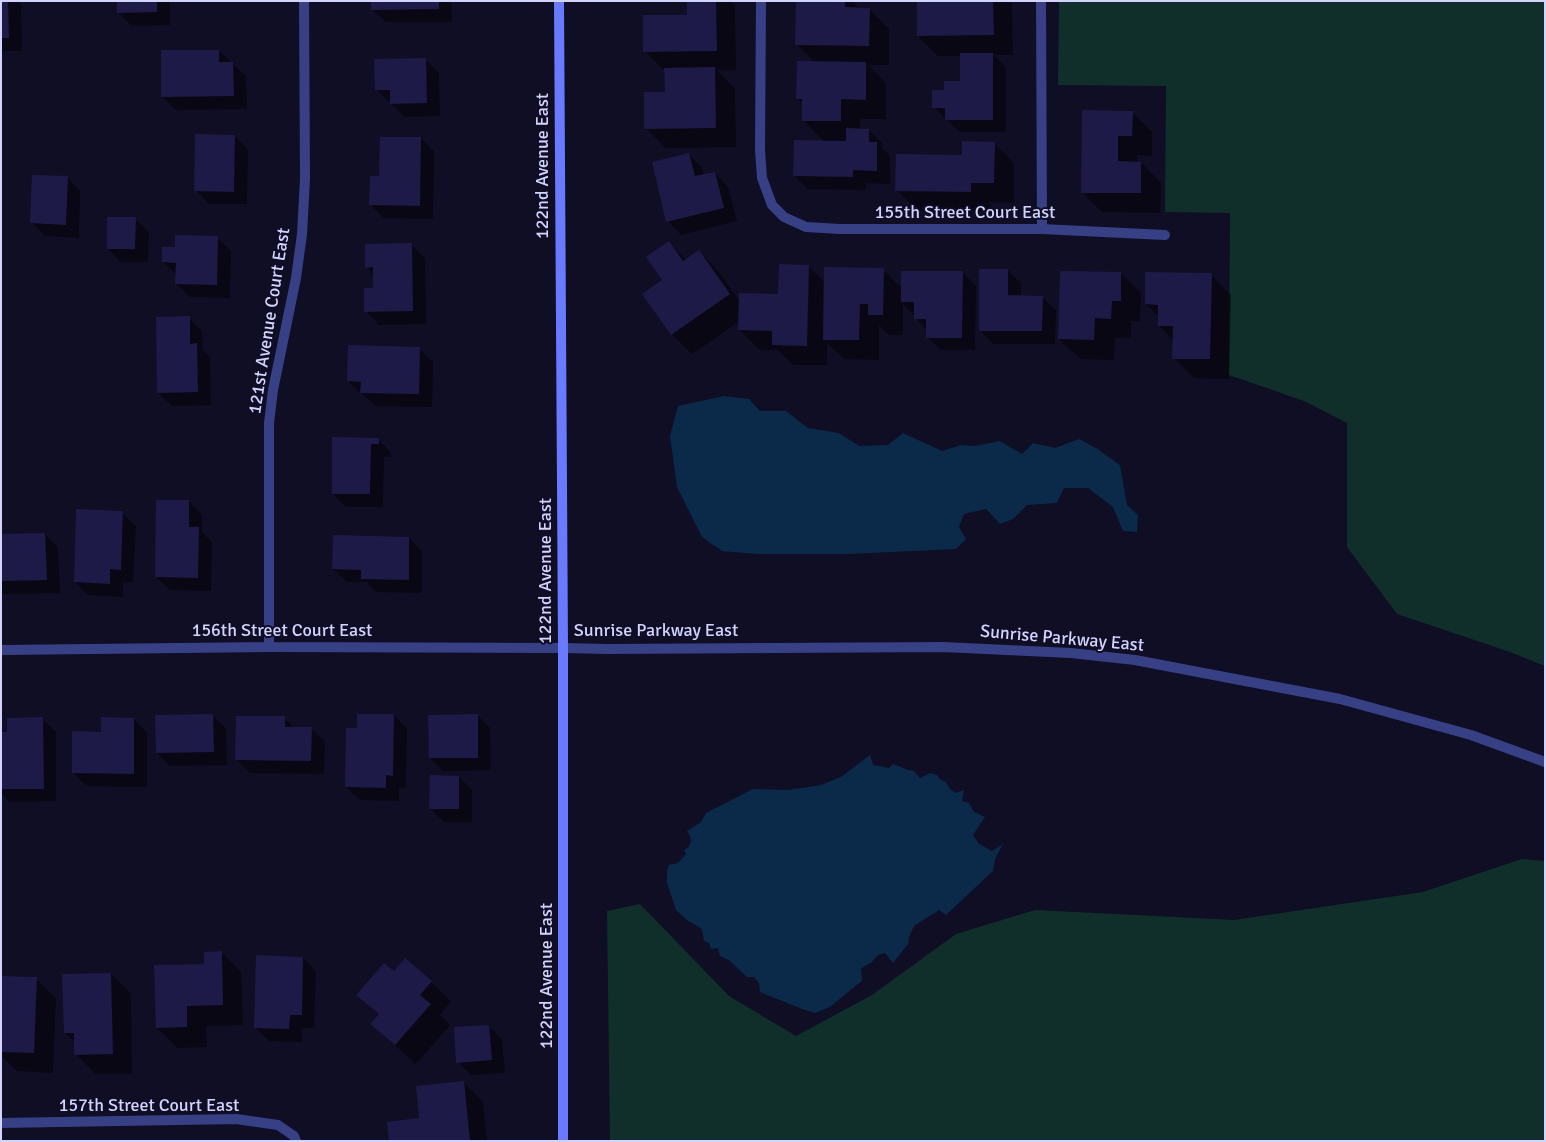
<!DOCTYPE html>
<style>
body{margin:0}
#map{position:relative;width:1546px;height:1142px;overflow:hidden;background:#0f0e25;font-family:Signika,sans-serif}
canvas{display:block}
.frame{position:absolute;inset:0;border:2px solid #d3d3ff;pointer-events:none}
</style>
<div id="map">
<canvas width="1546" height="1142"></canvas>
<div class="frame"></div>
</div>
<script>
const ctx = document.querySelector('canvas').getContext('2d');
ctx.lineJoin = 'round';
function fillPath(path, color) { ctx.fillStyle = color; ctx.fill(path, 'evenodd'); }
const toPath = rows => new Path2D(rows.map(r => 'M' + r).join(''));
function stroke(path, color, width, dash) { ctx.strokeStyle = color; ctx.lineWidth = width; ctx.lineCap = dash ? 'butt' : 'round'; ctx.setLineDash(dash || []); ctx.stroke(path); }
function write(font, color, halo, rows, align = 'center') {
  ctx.font = font + ' Signika,sans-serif'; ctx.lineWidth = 4; ctx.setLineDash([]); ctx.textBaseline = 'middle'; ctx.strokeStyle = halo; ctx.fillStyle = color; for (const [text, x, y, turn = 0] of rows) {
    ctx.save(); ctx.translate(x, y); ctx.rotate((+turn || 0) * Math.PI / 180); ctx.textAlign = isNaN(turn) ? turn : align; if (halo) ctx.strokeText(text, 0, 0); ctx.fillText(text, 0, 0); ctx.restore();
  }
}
fillPath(toPath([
 [1059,1,1545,1,1545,666,1510,652,1397,614,1347,547,1347,423,1304,401,1229,375,1230,213,1165,212,1166,86,1058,85],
 [1522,859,1545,861,1545,1141,610,1141,607,911,640,904,729,996,796,1036,872,995,956,934,1035,910,1234,920,1423,892]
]), '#112f2a');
fillPath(toPath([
 [724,396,749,399,760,411,786,411,808,428,839,433,859,446,888,445,903,433,942,451,961,445,974,446,1000,441,1022,454,1033,443,1055,448,1079,439,1096,448,1120,465,1127,505,1138,515,1137,532,1123,531,1113,507,1088,488,1064,488,1057,503,1027,505,1013,519,1000,524,986,509,964,514,959,527,966,539,956,549,849,554,758,554,722,551,702,537,677,487,670,436,678,406],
 [870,755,873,765,889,768,893,764,908,770,914,771,920,778,930,773,937,775,940,779,946,782,950,789,956,793,964,790,962,801,969,803,974,812,985,817,973,835,979,844,992,851,1003,844,995,859,993,871,946,915,939,910,914,926,909,937,908,944,893,963,885,953,878,955,871,963,861,968,862,981,858,984,830,1007,815,1013,802,1009,760,992,759,983,754,977,747,977,729,960,720,956,718,948,711,949,709,943,704,941,702,929,687,920,676,910,667,883,667,871,669,865,678,863,686,854,684,850,689,847,691,841,690,836,687,831,701,822,706,813,753,789,788,790,821,785,841,777]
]), '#0b2948');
fillPath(toPath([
 [1,1,17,1,21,5,22,51,1,51],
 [118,1,170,1,170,25,132,26,119,13],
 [372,1,451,1,452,22,386,22,372,9],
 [688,1,731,1,735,6,736,70,717,70,735,89,736,147,666,148,646,128,666,93,665,71,645,51,688,16],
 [797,1,852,1,860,9,869,9,889,29,889,65,868,65,886,83,886,119,860,119,860,130,869,130,882,143,882,148,890,156,890,184,866,183,866,190,808,189,795,176,825,142,804,121,804,105,798,99,815,63,797,44],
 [918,1,1012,1,1013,55,994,55,1006,67,1006,132,960,132,933,107,946,92,962,82,962,56,938,56,918,36],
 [219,51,246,76,247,109,176,110,162,96],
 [425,59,439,73,440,116,405,117,377,90],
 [1132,112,1152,132,1152,156,1137,155,1137,163,1141,163,1161,183,1160,213,1102,212,1082,192],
 [235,136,248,149,247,204,209,204,196,190],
 [421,138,434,152,433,219,384,218,370,204,381,177],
 [994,143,1014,163,1014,203,990,202,990,211,917,210,897,190],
 [689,154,702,168,704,176,715,173,728,187,737,221,681,235,668,221],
 [67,177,80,191,79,238,45,236,32,223],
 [135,219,149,232,148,262,121,262,108,249],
 [217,238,231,251,230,298,190,297,177,284,177,275,163,262,176,249],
 [669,243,686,260,699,251,718,271,740,302,780,295,808,266,825,282,883,270,902,288,962,272,976,286,975,350,941,350,927,337,927,331,903,303,903,335,889,335,879,325,879,360,844,359,827,343,827,365,793,365,778,350,760,350,740,330,740,321,692,354,672,334,643,294,664,280],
 [412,245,425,258,426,324,379,325,366,311,374,289,374,275,366,267],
 [1008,270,1021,284,1021,296,1042,297,1056,310,1055,344,993,344,980,330],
 [1121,273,1141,293,1140,321,1131,321,1131,338,1115,338,1114,360,1080,359,1059,339],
 [1211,275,1231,295,1229,379,1194,378,1174,358,1174,341,1159,326,1159,317,1146,304],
 [189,318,202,331,203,350,210,358,211,405,172,406,159,393],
 [419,349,433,362,432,407,375,406,348,381],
 [334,438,378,439,391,453,391,457,384,457,383,507,346,507,333,493],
 [189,501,202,515,202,532,212,542,211,591,170,590,156,577],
 [122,513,136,526,133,582,123,582,123,597,88,595,75,582],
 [45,534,58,548,60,593,1,594,1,535],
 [409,538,422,551,422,593,376,592,367,582,347,582,333,569],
 [213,715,226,729,227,765,170,766,157,753],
 [394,715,407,729,406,788,399,788,399,801,360,800,346,787,358,730],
 [477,715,490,728,491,770,443,771,430,758],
 [284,718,294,728,311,728,325,741,324,774,250,773,236,759],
 [42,719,56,732,56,801,10,802,1,793,1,733,9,733],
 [134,719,147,733,147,787,86,786,73,772,102,733],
 [459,777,472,790,472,822,444,822,430,808],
 [221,952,241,972,243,1025,206,1026,207,1047,177,1048,157,1028,206,965],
 [303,958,316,971,314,1028,302,1028,302,1042,269,1041,255,1027],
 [394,973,431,982,451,1002,440,1015,450,1025,416,1064,371,1024,379,1015,358,995],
 [111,974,131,994,132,1074,96,1074,76,1054,76,1043,65,1033],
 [1,978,36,979,56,999,53,1073,17,1071,1,1055],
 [488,1026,502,1039,505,1073,471,1075,458,1062],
 [463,1082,483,1102,487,1141,390,1141,421,1120]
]), '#0007');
fillPath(toPath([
 [1,1,8,1,9,38,1,38],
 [117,1,157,1,157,12,117,13],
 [371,1,439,1,439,9,371,10],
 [687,1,716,1,717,51,643,52,643,15,687,15],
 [796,1,845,1,845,7,870,8,869,46,795,45],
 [917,1,993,1,994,35,917,36],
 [161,50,219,50,219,62,233,62,234,96,161,97],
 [960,53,993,53,993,120,945,120,945,108,932,108,932,90,944,90,944,81,960,81],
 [426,58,427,103,390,104,390,90,375,90,374,59],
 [797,61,866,62,866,100,841,99,841,121,802,121,802,99,796,99],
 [715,67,716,128,644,129,644,92,665,92,664,68],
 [1082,110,1133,111,1132,136,1118,136,1118,161,1141,162,1141,193,1081,193],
 [846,128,869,129,869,142,877,142,877,171,853,170,853,177,793,176,794,140,846,141],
 [195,134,235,135,234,192,194,191],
 [380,137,421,137,420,206,369,205,370,176,379,176],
 [962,141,995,142,994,183,971,183,971,192,895,191,896,154,962,155],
 [689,153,695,176,715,172,724,208,666,222,652,162],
 [32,175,68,176,66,225,30,223],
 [107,217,136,217,135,249,107,249],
 [175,235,218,236,217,285,175,284,176,263,162,262,162,247,175,247],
 [669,241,683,261,699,250,730,294,671,335,642,294,662,280,646,257],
 [412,243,413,311,364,312,364,288,373,288,373,267,365,268,365,244],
 [779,264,809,265,807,346,772,345,772,331,738,330,739,293,778,294],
 [824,267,884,268,883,315,868,315,868,304,860,304,859,340,823,340],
 [979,269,1008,269,1008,295,1043,296,1042,331,979,331],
 [901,271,963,271,962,338,926,338,926,319,914,319,914,302,901,302],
 [1060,271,1121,272,1121,301,1112,301,1111,319,1095,318,1094,340,1058,339],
 [1145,272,1212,273,1210,359,1172,359,1173,326,1158,326,1158,305,1145,304],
 [190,316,190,344,197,343,198,392,157,393,156,317],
 [348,345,420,347,419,394,360,393,361,382,347,381],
 [332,437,379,438,379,444,371,444,370,494,332,494],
 [156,500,189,500,189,527,199,527,198,578,155,577],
 [76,509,123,511,121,570,110,569,110,584,74,582],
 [45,533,47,580,1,581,1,534],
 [333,535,409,537,409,580,361,579,361,570,332,569],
 [213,714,214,752,156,753,155,715],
 [357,714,394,714,393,776,386,775,386,788,345,787,346,728,357,728],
 [478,714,478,758,429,758,428,715],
 [236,716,285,716,285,727,312,727,311,761,235,760],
 [43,717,44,789,1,789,1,732,7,732,7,718],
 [101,717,134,718,134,774,72,773,72,731,101,732],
 [430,775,459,776,459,809,429,809],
 [222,951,223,1005,187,1006,187,1027,156,1028,154,965,204,964,204,952],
 [256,955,303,957,302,1015,290,1015,289,1029,254,1028],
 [405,958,432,981,420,995,431,1004,395,1045,370,1024,379,1014,356,995,384,963,394,971],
 [111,973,113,1054,74,1055,74,1033,64,1033,62,974],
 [1,976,37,977,34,1053,1,1052],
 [489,1025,492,1060,456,1063,454,1027],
 [464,1081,470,1141,389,1141,387,1122,419,1118,416,1086]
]), '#1d1a47');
stroke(toPath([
 [761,1,760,150,762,178,772,205,784,217,806,227,840,229,1042,229,1165,235],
 [1041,1,1042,229],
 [269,647,269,423,273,390,296,278,302,234,305,179,304,1],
 [1,650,269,647,563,648],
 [1,1123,236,1119,278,1125,294,1136,296,1141]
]), '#384085', 10);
stroke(toPath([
 [563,648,607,649,943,647,1071,653,1135,660,1340,699,1471,735,1545,762]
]), '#384085', 10);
stroke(toPath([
 [559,1,563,648,563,1141]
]), '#6a7aff', 10);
write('18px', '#d3d3ff', '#0f0e25', [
 ["122nd Avenue East",543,166,-90],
 ["155th Street Court East",965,213],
 ["121st Avenue Court East",270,321,-81],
 ["122nd Avenue East",546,571,-90],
 ["156th Street Court East",282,631],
 ["Sunrise Parkway East",656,631],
 ["Sunrise Parkway East",1062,639,5],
 ["122nd Avenue East",547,976,-90],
 ["157th Street Court East",149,1106]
]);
</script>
